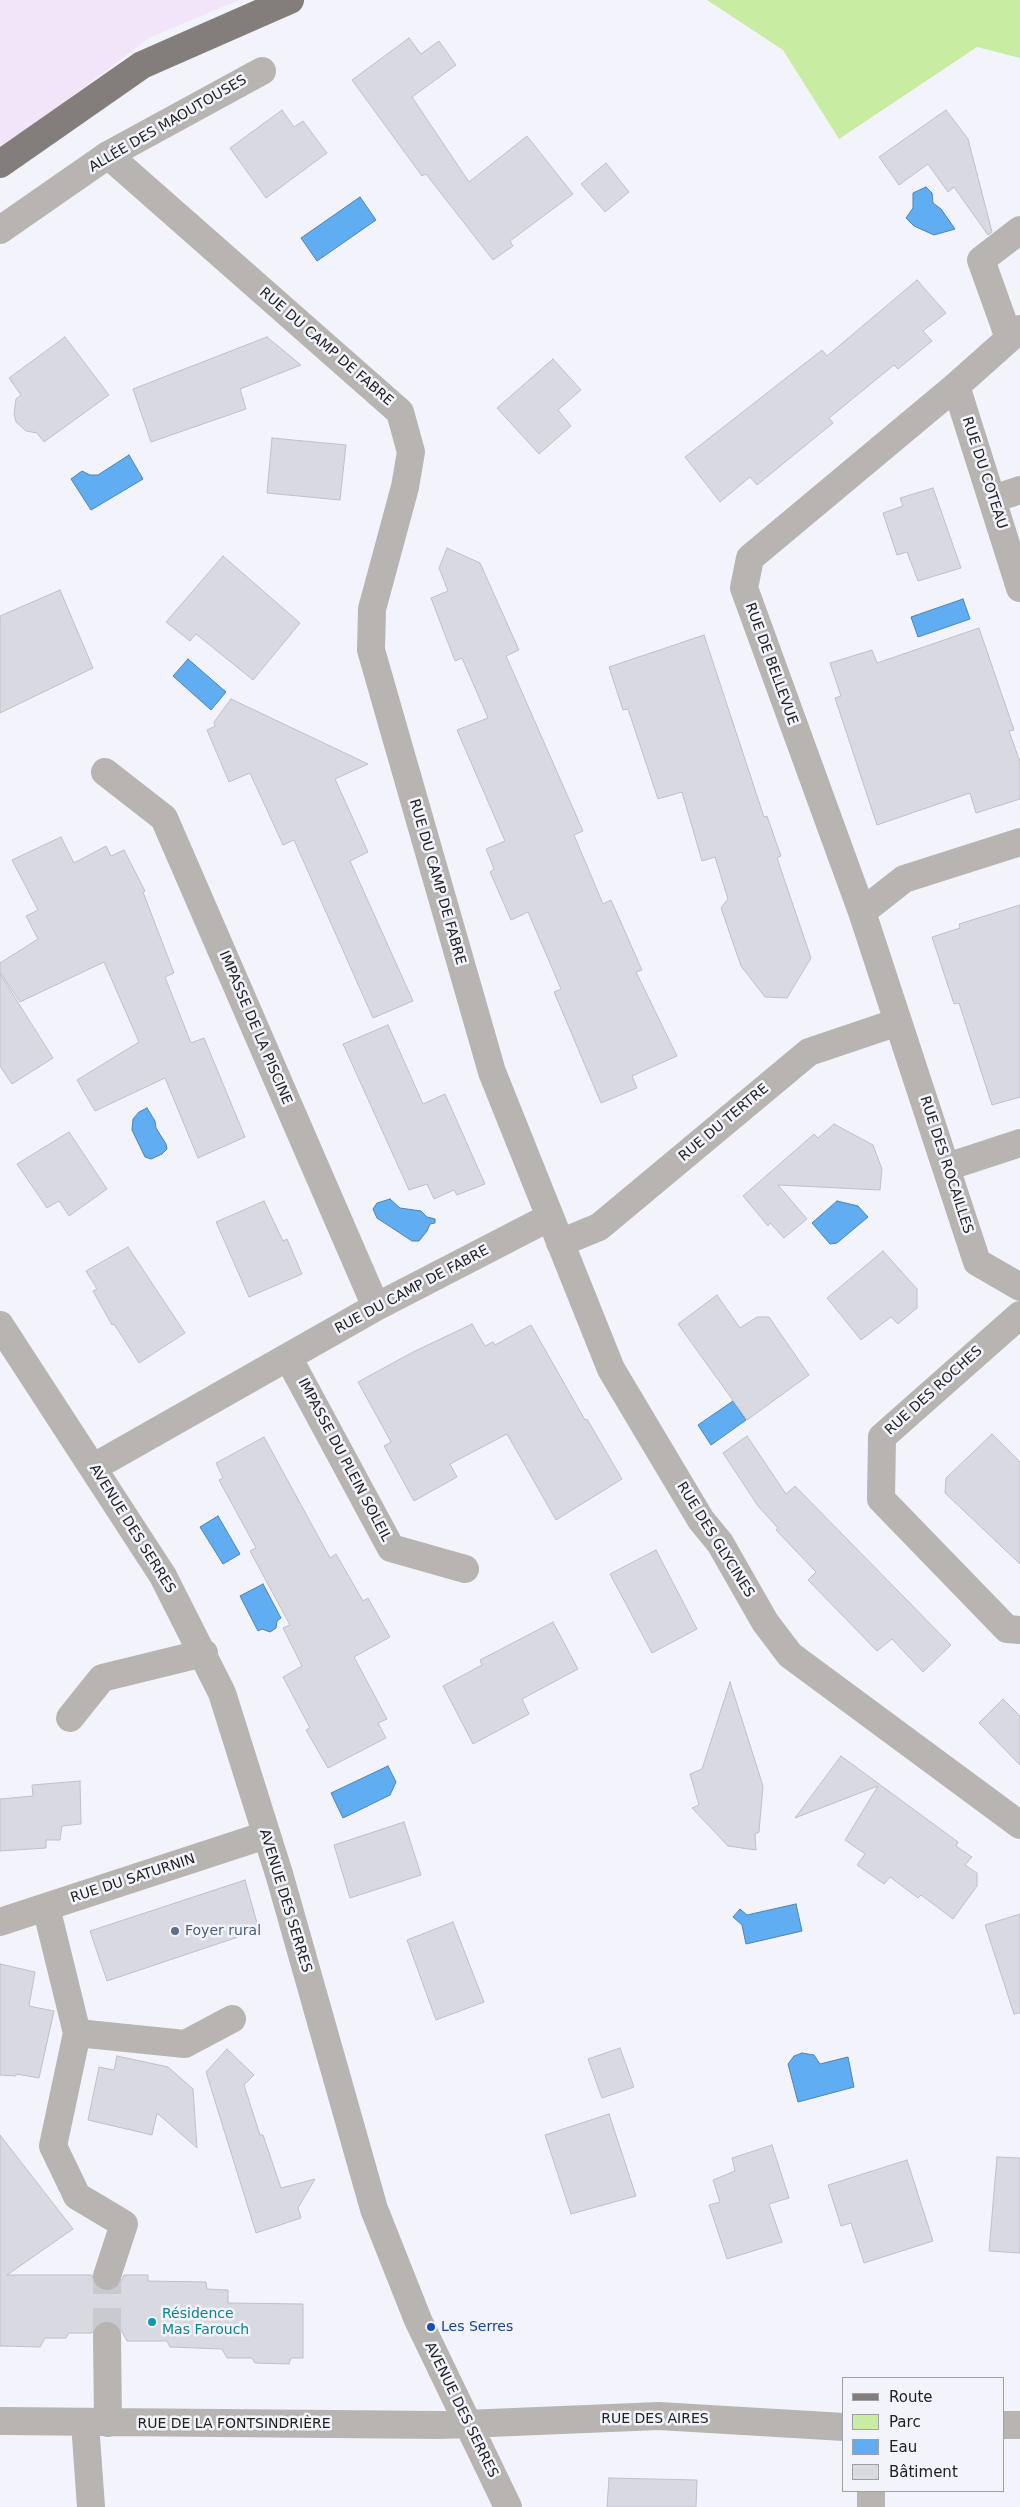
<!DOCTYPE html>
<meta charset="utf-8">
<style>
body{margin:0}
#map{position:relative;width:1020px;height:2507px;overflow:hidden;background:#f3f4fb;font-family:"DejaVu Sans",sans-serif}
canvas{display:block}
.legend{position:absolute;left:842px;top:2377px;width:162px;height:115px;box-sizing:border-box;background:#f3f4fb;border:1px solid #9fa0a5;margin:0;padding:6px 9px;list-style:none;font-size:15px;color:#202123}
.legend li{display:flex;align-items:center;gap:10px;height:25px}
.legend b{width:25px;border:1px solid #9fa0a5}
</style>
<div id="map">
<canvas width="1020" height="2507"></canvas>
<ul class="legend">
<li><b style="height:6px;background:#837e7b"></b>Route</li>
<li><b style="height:14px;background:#c8eca1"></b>Parc</li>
<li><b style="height:14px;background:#60adf1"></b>Eau</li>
<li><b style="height:14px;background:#d9dae1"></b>Bâtiment</li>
</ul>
</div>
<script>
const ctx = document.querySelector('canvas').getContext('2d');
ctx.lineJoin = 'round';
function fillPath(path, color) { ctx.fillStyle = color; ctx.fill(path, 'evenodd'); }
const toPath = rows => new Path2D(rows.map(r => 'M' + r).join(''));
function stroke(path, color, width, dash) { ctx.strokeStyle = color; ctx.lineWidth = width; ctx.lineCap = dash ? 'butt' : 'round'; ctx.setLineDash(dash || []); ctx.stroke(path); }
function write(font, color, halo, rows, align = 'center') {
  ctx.font = font + ' "DejaVu Sans",sans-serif'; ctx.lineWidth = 5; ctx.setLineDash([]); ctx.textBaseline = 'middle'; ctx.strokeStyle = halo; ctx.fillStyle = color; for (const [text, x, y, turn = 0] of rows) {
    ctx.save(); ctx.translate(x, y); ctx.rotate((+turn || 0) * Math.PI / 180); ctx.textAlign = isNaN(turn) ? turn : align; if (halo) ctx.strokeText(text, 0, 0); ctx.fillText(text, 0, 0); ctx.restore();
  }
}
fillPath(toPath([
 [0,0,239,0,149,38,0,151]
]), '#f3e5f9');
fillPath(toPath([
 [707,0,1020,0,1020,58,977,47,839,139,783,50]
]), '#c8eca1');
const water = toPath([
 [926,187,932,193,933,203,941,209,955,229,934,235,914,226,906,218,913,208,913,193,926,187],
 [360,197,376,220,317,261,301,238,360,197],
 [129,455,143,479,91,510,71,479,82,471,90,475,98,475,129,455],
 [963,599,970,619,918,637,911,617,963,599],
 [188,659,226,692,211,710,173,676,188,659],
 [147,1108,155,1121,156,1128,166,1144,167,1149,162,1154,151,1159,145,1157,132,1130,133,1119,139,1112,147,1108],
 [390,1199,400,1208,421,1211,427,1217,435,1219,435,1223,430,1224,427,1231,419,1241,412,1241,377,1218,373,1209,377,1203,390,1199],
 [837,1201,858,1206,868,1217,837,1243,830,1244,812,1223,837,1201],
 [733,1401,746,1420,711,1445,698,1425,733,1401],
 [218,1516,240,1554,223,1564,200,1527,218,1516],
 [263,1584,281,1618,277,1621,276,1628,270,1632,262,1629,258,1631,240,1596,263,1584],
 [388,1766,396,1782,390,1795,343,1818,331,1793,388,1766],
 [796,1904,802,1931,746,1944,742,1925,733,1917,740,1909,747,1915,796,1904],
 [802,2053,814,2055,820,2064,848,2057,854,2087,798,2102,788,2064,794,2056,802,2053]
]);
fillPath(water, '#60adf1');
stroke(water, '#4d83b3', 1);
const building = toPath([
 [409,38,421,54,439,41,456,65,412,97,469,182,527,136,573,194,510,241,513,246,493,260,426,174,422,176,352,80,409,38],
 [282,110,294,127,303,121,327,153,266,198,230,148,282,110],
 [946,110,968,139,992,232,988,235,954,187,948,192,928,164,899,185,879,157,946,110],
 [606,163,629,192,605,212,581,184,606,163],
 [917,280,946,313,923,331,932,341,898,369,894,365,829,418,833,423,757,485,750,477,720,502,685,457,822,350,827,356,917,280],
 [65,337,109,395,44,442,37,433,26,431,16,422,14,414,16,399,21,395,9,378,65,337],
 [267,337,301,365,240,389,246,409,151,442,133,389,267,337],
 [553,359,581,390,558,410,571,426,539,454,497,408,553,359],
 [272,438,346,445,340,500,267,493,272,438],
 [933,488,961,568,918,581,907,552,897,555,883,513,903,506,900,498,933,488],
 [447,548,480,563,519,650,506,656,583,831,574,835,603,904,611,900,642,970,636,972,677,1056,632,1076,637,1088,601,1103,554,992,561,989,528,912,511,920,490,872,494,869,486,849,505,841,457,730,488,718,462,658,455,661,431,598,448,591,439,568,447,548],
 [223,556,300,623,253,680,196,634,190,641,166,622,223,556],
 [60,590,93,668,0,713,0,616,60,590],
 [979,628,1014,730,1009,731,1020,762,1020,799,976,813,970,793,877,825,835,698,841,696,830,663,872,650,877,663,979,628],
 [704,635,764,817,767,816,781,856,777,858,811,958,787,998,765,997,741,966,721,908,728,899,715,857,702,861,682,792,658,799,628,709,623,710,609,667,704,635],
 [231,699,368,764,335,779,368,852,350,861,413,1001,373,1018,294,840,283,845,250,773,229,782,207,730,215,726,214,722,231,699],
 [61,837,74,863,106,846,111,856,124,850,145,891,143,892,174,973,165,977,191,1043,204,1038,245,1137,198,1158,165,1078,95,1111,77,1080,139,1042,104,962,20,1002,0,972,0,963,38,939,26,916,38,910,12,860,61,837],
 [1020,905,1020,1097,992,1105,959,1003,954,1004,932,937,960,928,959,924,1020,905],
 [0,974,53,1058,12,1084,0,1066,0,974],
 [388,1025,423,1104,445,1094,485,1184,457,1195,454,1190,434,1199,427,1184,409,1190,343,1044,388,1025],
 [834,1124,873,1145,882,1169,880,1190,778,1185,807,1219,784,1238,770,1223,768,1226,743,1196,814,1134,818,1138,834,1124],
 [69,1132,107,1189,69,1216,59,1201,47,1208,17,1164,69,1132],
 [264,1201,283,1241,287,1239,302,1274,249,1297,216,1222,264,1201],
 [128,1247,185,1333,139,1363,114,1324,112,1325,93,1291,97,1289,86,1271,128,1247],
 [883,1251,917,1289,917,1308,898,1324,891,1317,861,1340,827,1298,883,1251],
 [717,1295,740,1328,757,1317,769,1317,809,1375,747,1420,678,1324,717,1295],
 [472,1324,485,1346,493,1342,495,1345,531,1325,585,1420,587,1419,622,1479,556,1520,507,1434,450,1464,457,1477,414,1501,384,1446,391,1442,358,1382,413,1352,472,1324],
 [992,1434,1020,1462,1020,1564,945,1493,946,1478,992,1434],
 [747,1436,786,1494,795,1486,951,1645,923,1672,892,1639,877,1651,808,1580,816,1572,776,1530,778,1528,758,1506,723,1453,747,1436],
 [264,1437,330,1558,336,1554,363,1601,368,1598,390,1637,354,1657,387,1719,378,1723,386,1738,328,1768,306,1730,310,1728,283,1677,302,1666,283,1628,290,1625,250,1551,256,1548,219,1480,223,1478,216,1463,264,1437],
 [656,1550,697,1629,652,1653,610,1574,656,1550],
 [553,1622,578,1669,522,1699,529,1714,473,1744,443,1686,482,1665,480,1660,553,1622],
 [730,1682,763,1786,759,1832,755,1834,756,1850,728,1846,692,1808,699,1805,690,1774,702,1769,730,1682],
 [1003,1699,1020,1716,1020,1765,979,1723,1003,1699],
 [841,1756,958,1842,956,1846,972,1857,965,1865,977,1873,977,1886,953,1919,921,1895,918,1898,890,1877,884,1884,857,1865,865,1854,845,1840,878,1786,795,1818,841,1756],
 [80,1781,81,1824,62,1826,60,1840,46,1840,46,1848,0,1851,0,1799,33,1796,32,1785,80,1781],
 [404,1822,421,1875,350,1898,334,1845,404,1822],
 [245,1880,259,1930,107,1981,90,1931,245,1880],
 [1020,1914,1020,2013,1014,2014,985,1925,1020,1914],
 [453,1922,484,2002,436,2020,407,1940,453,1922],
 [0,1964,35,1972,29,2006,54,2011,39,2078,16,2074,16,2076,0,2075,0,1964],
 [620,2048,634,2087,602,2098,588,2059,620,2048],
 [227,2049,254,2075,244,2085,260,2135,263,2135,281,2188,315,2179,298,2208,301,2218,256,2233,206,2072,227,2049],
 [117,2056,168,2067,193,2089,197,2148,157,2113,152,2135,88,2120,99,2067,114,2070,117,2056],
 [609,2114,636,2196,571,2214,545,2135,609,2114],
 [0,2135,73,2229,7,2275,92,2275,96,2287,102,2291,110,2291,118,2287,124,2275,148,2275,148,2281,206,2282,207,2289,228,2290,228,2303,303,2304,303,2358,291,2358,289,2364,255,2363,252,2358,227,2358,222,2349,170,2347,167,2341,127,2341,120,2328,115,2323,107,2320,99,2323,92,2333,69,2333,66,2338,45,2338,40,2347,0,2346,0,2135],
 [772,2145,789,2198,769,2204,782,2242,727,2259,709,2205,720,2202,713,2180,735,2171,732,2158,772,2145],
 [997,2157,1020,2158,1020,2253,989,2251,997,2157],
 [907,2160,933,2241,864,2263,851,2223,841,2226,828,2185,907,2160],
 [609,2478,697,2480,696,2507,607,2507,609,2478]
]);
fillPath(building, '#d9dae1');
stroke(building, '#bfc0c7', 1);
stroke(toPath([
 [107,2336,107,2276]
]), '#c9cad0', 28, [28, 14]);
stroke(toPath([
 [108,155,400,412,411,452,405,487,372,609,371,650,492,1072,611,1369,701,1520,720,1543,765,1622,790,1655,1020,1825],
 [0,230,108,155,262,71],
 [1020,329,956,386,750,558,744,588,862,912,977,1262,1020,1287],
 [1009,338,981,260,1020,230],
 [956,386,1020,588],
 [993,499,1020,490],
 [105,772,164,818,376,1307],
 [862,912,904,879,1020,842],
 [947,1167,1020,1143],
 [560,1243,599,1227,809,1052,898,1022],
 [1020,1315,882,1437,881,1499,1007,1629,1020,1630],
 [0,1325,163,1576,222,1693,280,1877,374,2209,418,2320,508,2507],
 [288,1357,391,1548,465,1569],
 [94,1467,376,1307,550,1217],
 [70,1718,102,1678,204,1653],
 [46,1907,77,2033,53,2146,77,2196,124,2224,107,2276],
 [0,1922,266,1835],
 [77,2033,185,2044,232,2019],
 [107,2336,108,2423],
 [0,2421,441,2425,659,2416,844,2427],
 [85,2423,91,2507],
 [1004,2425,1020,2425],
 [871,2507,871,2491]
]), '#b7b4b2', 28);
stroke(toPath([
 [0,164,142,65,290,0]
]), '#837e7b', 28);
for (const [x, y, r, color] of [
 [175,1931,5,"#5c6f8a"],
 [152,2322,5,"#0f9aa8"],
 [431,2327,5,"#1a4fb4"]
]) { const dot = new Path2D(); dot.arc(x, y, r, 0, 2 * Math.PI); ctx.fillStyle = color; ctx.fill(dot); stroke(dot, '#f3f4fb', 2); }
write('14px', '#202123', '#f3f4fb', [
 ["ALLÉE DES MAOUTOUSES",168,124,-30],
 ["RUE DU CAMP DE FABRE",326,347,41],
 ["RUE DU COTEAU",984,473,72],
 ["RUE DE BELLEVUE",771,664,70],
 ["RUE DU CAMP DE FABRE",437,882,74],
 ["IMPASSE DE LA PISCINE",255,1028,67],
 ["RUE DU TERTRE",724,1123,-40],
 ["RUE DES ROCAILLES",946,1165,72],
 ["RUE DU CAMP DE FABRE",412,1290,-28],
 ["RUE DES ROCHES",934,1391,-42],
 ["IMPASSE DU PLEIN SOLEIL",344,1460,62],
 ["AVENUE DES SERRES",132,1529,58],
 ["RUE DES GLYCINES",715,1540,58],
 ["RUE DU SATURNIN",133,1879,-18],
 ["AVENUE DES SERRES",285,1901,73],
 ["AVENUE DES SERRES",461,2410,64],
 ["RUE DES AIRES",655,2419],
 ["RUE DE LA FONTSINDRIÈRE",234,2424]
]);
write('14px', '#4e5e75', '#f3f4fb', [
 ["Foyer rural",185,1931]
], 'left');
write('14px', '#0d838f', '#f3f4fb', [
 ["Résidence",162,2314],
 ["Mas Farouch",162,2330]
], 'left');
write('14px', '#164399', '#f3f4fb', [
 ["Les Serres",441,2327]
], 'left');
</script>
